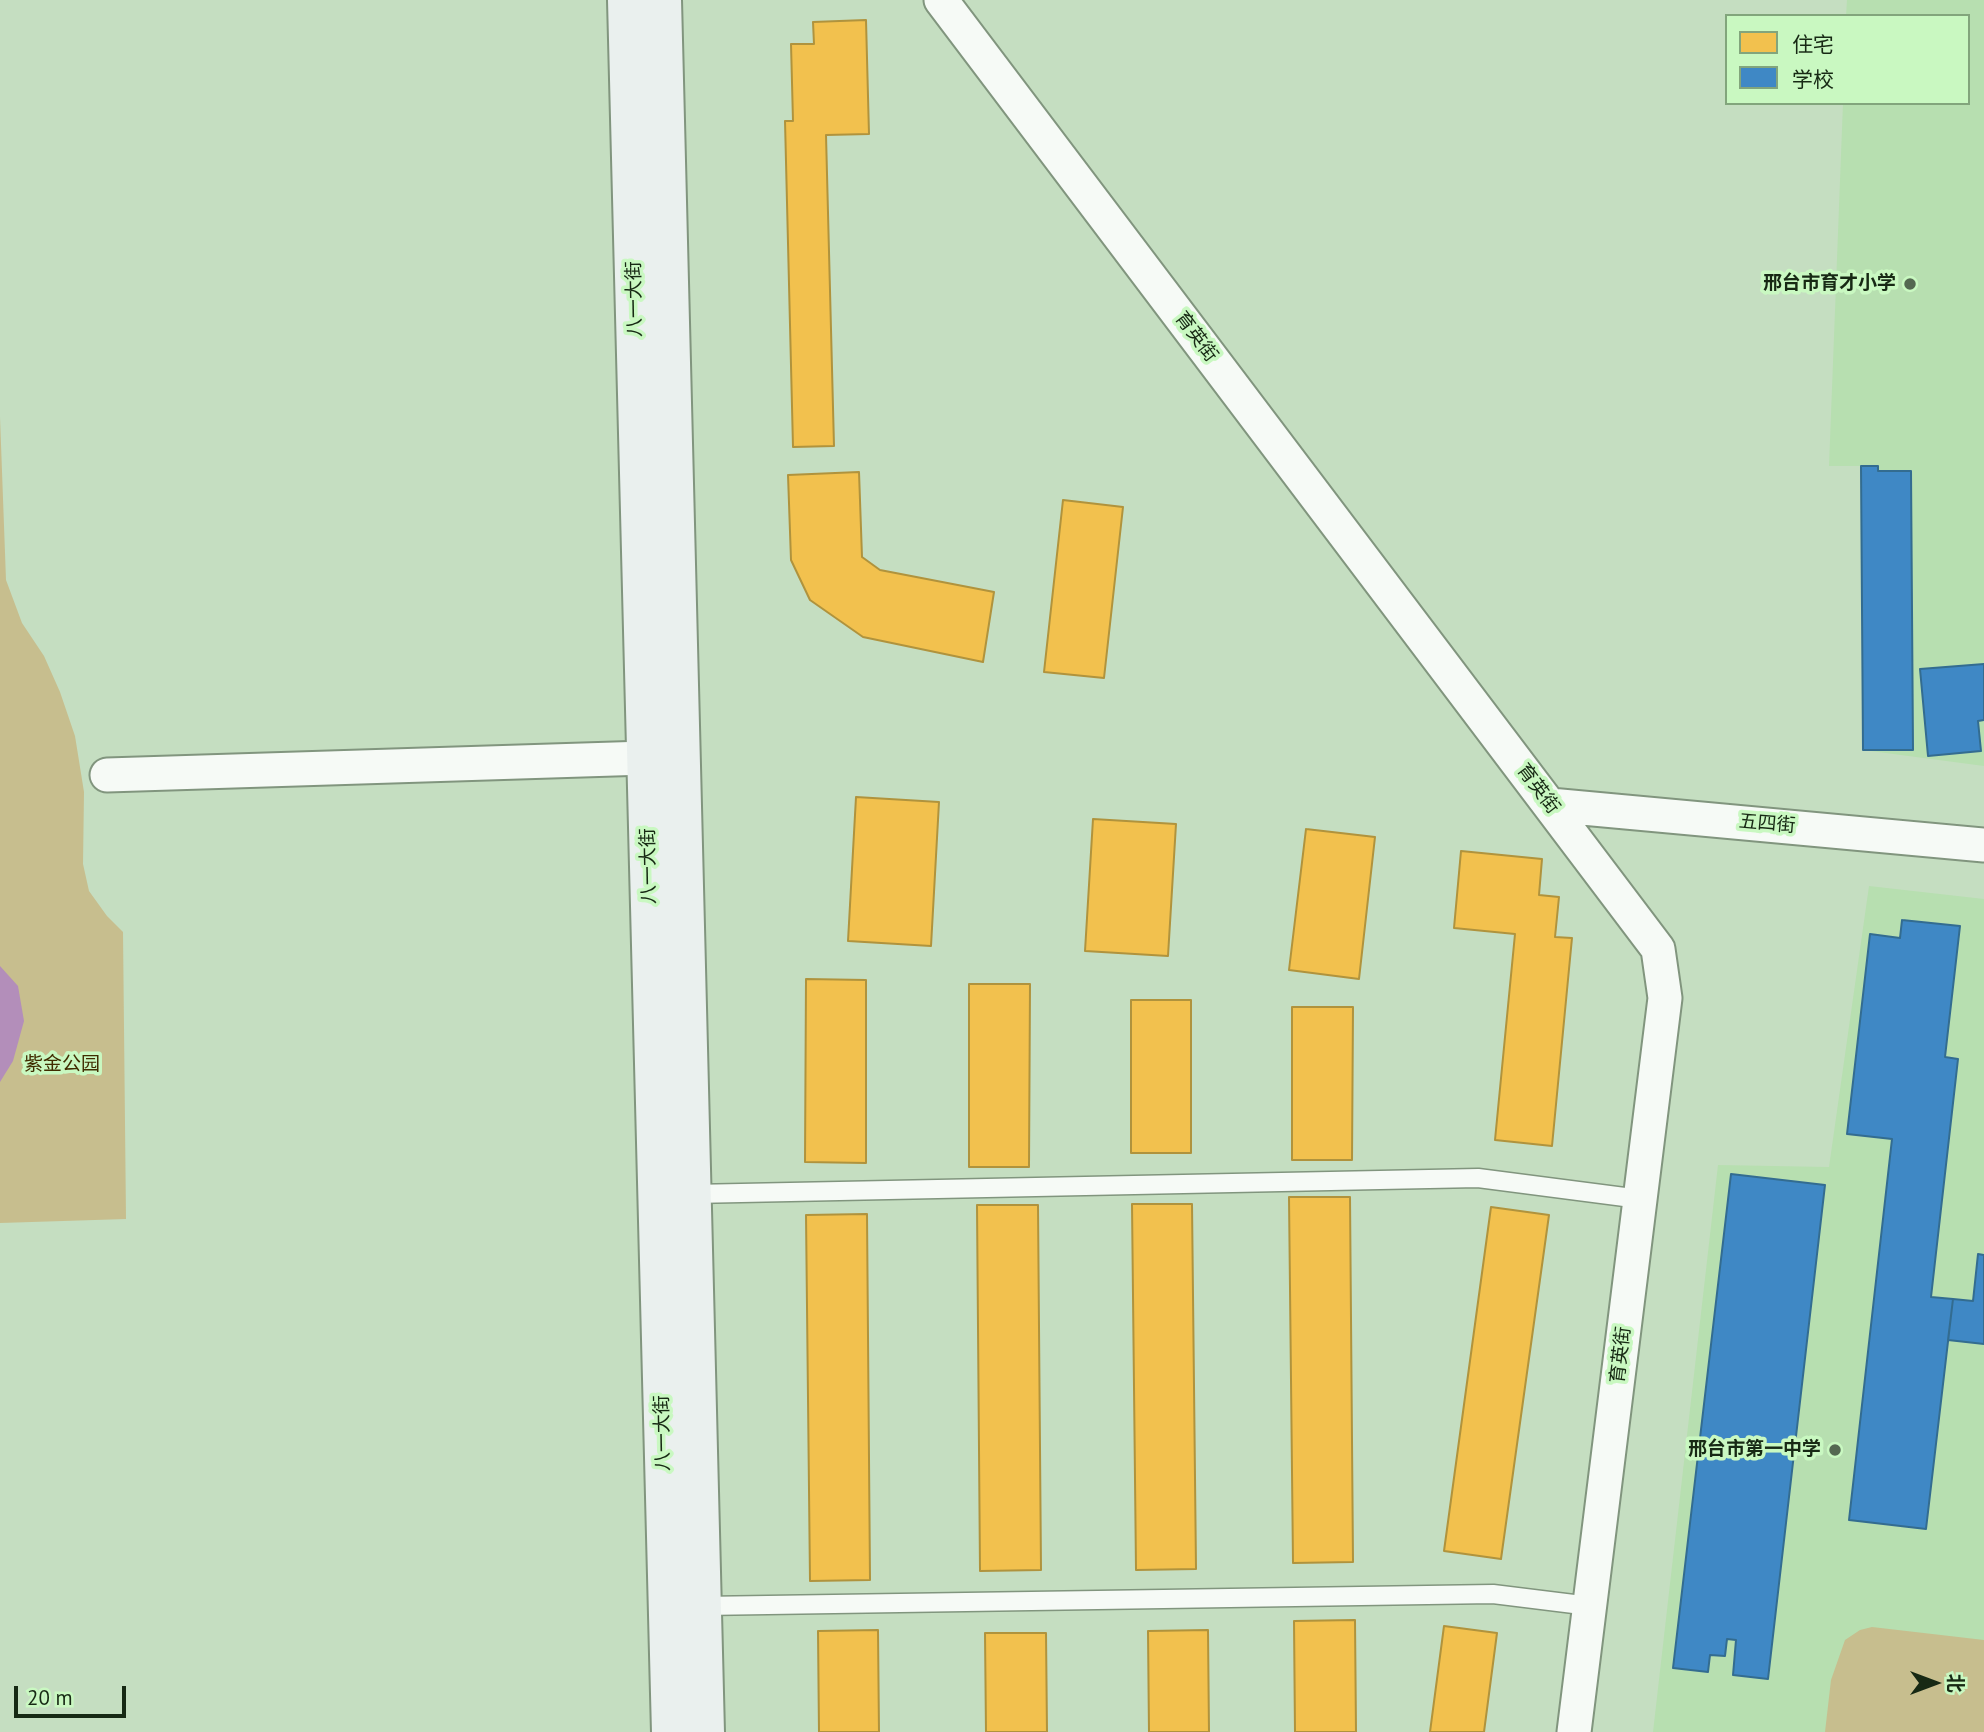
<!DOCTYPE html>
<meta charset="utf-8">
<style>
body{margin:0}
#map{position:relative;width:1984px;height:1732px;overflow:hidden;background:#c5dec1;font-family:"PT Sans","Noto Sans SC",sans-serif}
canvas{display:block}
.legend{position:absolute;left:1725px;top:14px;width:245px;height:91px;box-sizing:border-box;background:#c9f8c1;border:2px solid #82a57c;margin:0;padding:9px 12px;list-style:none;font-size:21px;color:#172914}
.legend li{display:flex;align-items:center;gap:14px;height:35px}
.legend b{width:35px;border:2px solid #82a57c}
.north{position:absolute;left:1900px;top:1648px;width:70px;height:70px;-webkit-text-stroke:5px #c9f8c1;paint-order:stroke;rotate:90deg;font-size:19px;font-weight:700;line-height:28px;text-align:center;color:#172914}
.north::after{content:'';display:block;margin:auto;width:24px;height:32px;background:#172914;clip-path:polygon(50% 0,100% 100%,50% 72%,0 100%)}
.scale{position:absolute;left:14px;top:1686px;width:112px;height:32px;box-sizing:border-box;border:4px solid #172914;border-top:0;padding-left:9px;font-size:21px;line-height:24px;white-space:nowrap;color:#172914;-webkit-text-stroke:5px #c9f8c1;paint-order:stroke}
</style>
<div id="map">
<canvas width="1984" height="1732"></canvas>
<ul class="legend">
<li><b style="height:19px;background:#f2c14e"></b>住宅</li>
<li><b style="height:19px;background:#3f88c5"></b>学校</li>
</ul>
<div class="north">北</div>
<div class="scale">20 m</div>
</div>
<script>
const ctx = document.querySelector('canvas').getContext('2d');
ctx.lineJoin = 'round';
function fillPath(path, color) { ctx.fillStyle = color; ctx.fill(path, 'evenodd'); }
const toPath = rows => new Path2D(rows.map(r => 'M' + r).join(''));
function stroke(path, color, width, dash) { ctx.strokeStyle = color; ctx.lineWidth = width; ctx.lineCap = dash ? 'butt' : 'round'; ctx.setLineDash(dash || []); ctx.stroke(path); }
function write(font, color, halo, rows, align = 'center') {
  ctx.font = font + ' "PT Sans","Noto Sans SC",sans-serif'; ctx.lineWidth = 7; ctx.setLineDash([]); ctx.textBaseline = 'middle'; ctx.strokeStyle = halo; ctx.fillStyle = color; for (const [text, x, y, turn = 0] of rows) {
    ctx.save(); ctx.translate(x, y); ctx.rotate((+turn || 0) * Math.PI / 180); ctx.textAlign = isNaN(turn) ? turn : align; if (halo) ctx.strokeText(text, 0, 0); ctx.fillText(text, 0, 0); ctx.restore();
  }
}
fillPath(toPath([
 [1847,0,1984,0,1984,766,1863,750,1861,466,1829,466,1843,103,1968,103,1968,16,1846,16],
 [1869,886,1984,899,1984,1732,1653,1732,1718,1165,1829,1167]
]), '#b7dfb0');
fillPath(toPath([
 [0,417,6,580,22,623,44,656,60,692,75,736,84,792,83,864,89,891,107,916,123,932,126,1219,0,1223],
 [1872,1627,1984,1640,1984,1732,1825,1732,1831,1680,1845,1640,1860,1630]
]), '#c7be8e');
fillPath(toPath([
 [0,966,18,986,24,1021,13,1061,0,1082]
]), '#b38eba');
const homes = toPath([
 [866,20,869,134,826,135,834,446,793,447,785,121,793,121,791,44,814,44,813,22,866,20],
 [859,472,862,557,880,570,994,592,983,662,863,637,810,600,791,560,788,475,859,472],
 [1063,500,1123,507,1104,678,1044,672,1063,500],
 [856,797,939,802,931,946,848,941,856,797],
 [1093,819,1176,824,1168,956,1085,951,1093,819],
 [1306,829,1375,837,1359,979,1289,970,1306,829],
 [1461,851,1542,859,1539,895,1559,897,1555,937,1572,938,1552,1146,1495,1140,1515,934,1454,928,1461,851],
 [806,979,866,980,866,1163,805,1162,806,979],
 [969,984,1030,984,1029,1167,969,1167,969,984],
 [1131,1000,1191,1000,1191,1153,1131,1153,1131,1000],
 [1292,1007,1353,1007,1352,1160,1292,1160,1292,1007],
 [1289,1197,1350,1197,1353,1562,1293,1563,1289,1197],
 [1132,1204,1192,1204,1196,1569,1136,1570,1132,1204],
 [977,1205,1038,1205,1041,1570,980,1571,977,1205],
 [1491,1207,1549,1215,1501,1559,1444,1551,1491,1207],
 [867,1214,870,1580,810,1581,806,1215,867,1214],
 [1355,1620,1356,1732,1295,1732,1294,1621,1355,1620],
 [1444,1626,1497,1633,1484,1732,1430,1732,1444,1626],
 [878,1630,879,1732,819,1732,818,1631,878,1630],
 [1208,1630,1209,1732,1149,1732,1148,1631,1208,1630],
 [985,1633,1046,1633,1047,1732,986,1732,985,1633]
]);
fillPath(homes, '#f2c14e');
stroke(homes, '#b0933d', 2);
const schools = toPath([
 [1861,466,1878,466,1878,471,1911,471,1913,750,1863,750,1861,466],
 [1984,664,1984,720,1978,721,1981,751,1928,756,1920,669,1984,664],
 [1902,920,1960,926,1945,1057,1958,1059,1931,1297,1953,1299,1926,1529,1849,1520,1892,1139,1847,1134,1870,934,1900,938,1902,920],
 [1731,1174,1825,1185,1768,1679,1733,1675,1736,1640,1727,1639,1725,1656,1710,1655,1708,1672,1673,1668,1731,1174],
 [1978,1254,1984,1255,1984,1344,1948,1340,1953,1299,1973,1301,1978,1254]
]);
fillPath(schools, '#3f88c5');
stroke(schools, '#336c90', 2);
const lane = toPath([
 [692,1194,1478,1178,1640,1199],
 [702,1606,1493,1594,1590,1606]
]);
const street = toPath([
 [941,0,1658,949,1665,998,1574,1732],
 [107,775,646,758],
 [1550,805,1984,845]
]);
const secondary = toPath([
 [627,0,671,1732],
 [662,0,705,1732]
]);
stroke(lane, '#81957e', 21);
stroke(street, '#81957e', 37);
stroke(secondary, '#81957e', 42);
stroke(lane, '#f6faf6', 18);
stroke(street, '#f6faf6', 33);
stroke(secondary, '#eaf0ee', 38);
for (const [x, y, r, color] of [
 [1910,284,7,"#546851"],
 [1835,1450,7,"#546851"]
]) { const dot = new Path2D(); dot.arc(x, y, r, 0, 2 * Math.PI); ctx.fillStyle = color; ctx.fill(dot); stroke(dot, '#c9f8c1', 2.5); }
write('bold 19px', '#172914', '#c9f8c1', [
 ["邢台市育才小学",1896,284],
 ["邢台市第一中学",1821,1450]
], 'right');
write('19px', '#172914', '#c9f8c1', [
 ["八一大街",635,299,-91],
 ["育英街",1196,337,53],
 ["育英街",1538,789,53],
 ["五四街",1767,824,5],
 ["八一大街",649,866,-91],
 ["育英街",1621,1355,-83],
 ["八一大街",663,1433,-91]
]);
write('19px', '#402c00', '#c9f8c1', [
 ["紫金公园",62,1065]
]);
</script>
